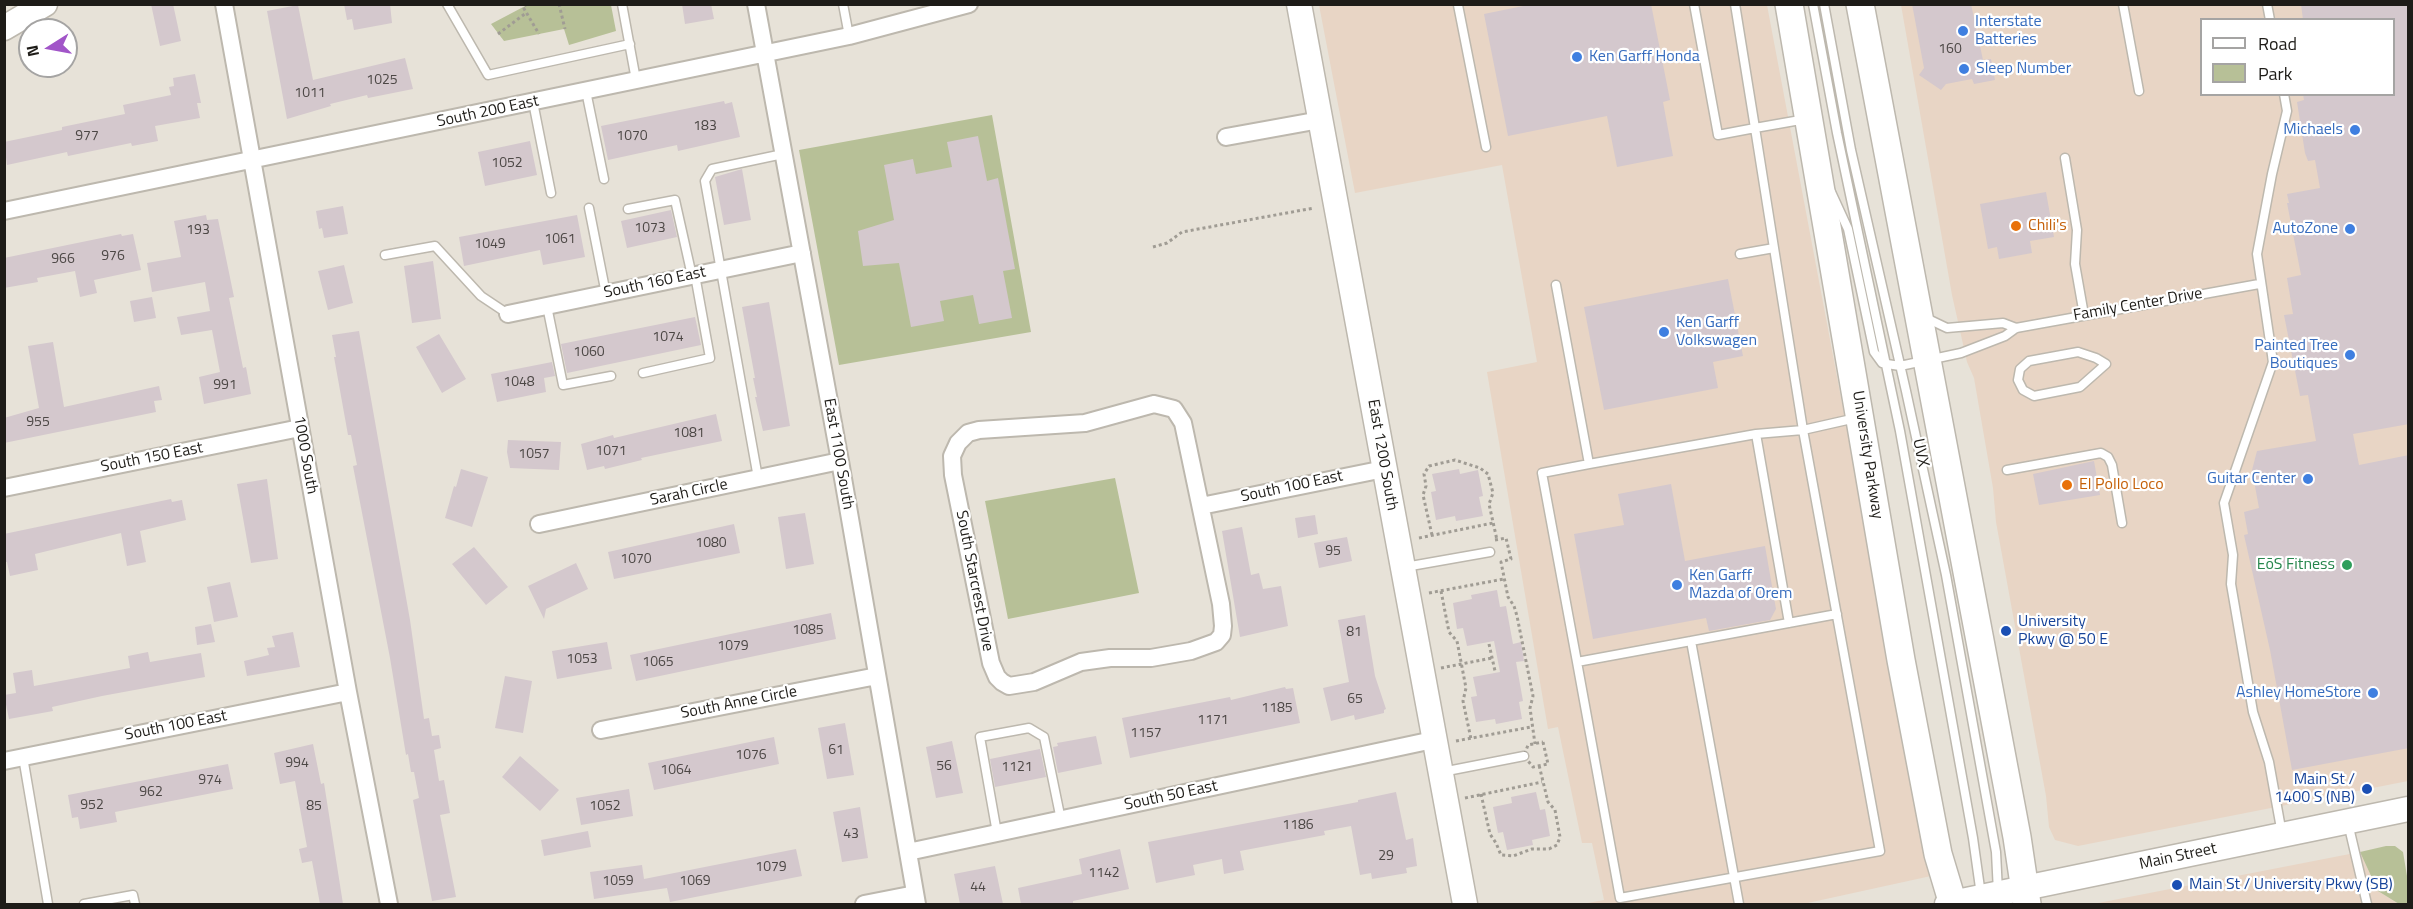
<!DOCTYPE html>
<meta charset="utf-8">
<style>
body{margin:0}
#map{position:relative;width:2413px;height:909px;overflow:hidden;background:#e7e2d8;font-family:"Titillium Web",sans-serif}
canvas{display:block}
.frame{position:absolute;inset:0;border:6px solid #1e1c18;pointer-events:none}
.legend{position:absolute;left:2200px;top:18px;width:195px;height:78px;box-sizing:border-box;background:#fff;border:2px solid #a5a4a3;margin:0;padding:8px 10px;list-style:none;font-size:18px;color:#1e1c18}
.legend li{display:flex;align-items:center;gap:12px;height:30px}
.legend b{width:30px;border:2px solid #a5a4a3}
.north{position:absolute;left:18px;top:18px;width:60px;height:60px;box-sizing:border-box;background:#fff;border:2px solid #a5a4a3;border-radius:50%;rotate:259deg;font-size:16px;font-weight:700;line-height:24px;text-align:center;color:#1e1c18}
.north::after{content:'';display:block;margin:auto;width:21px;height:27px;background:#a155c8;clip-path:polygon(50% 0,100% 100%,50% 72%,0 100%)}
</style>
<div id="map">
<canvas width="2413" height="909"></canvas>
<div class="frame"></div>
<ul class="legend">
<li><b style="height:8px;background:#fff"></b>Road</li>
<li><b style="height:16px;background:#b7c097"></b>Park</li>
</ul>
<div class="north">N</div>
</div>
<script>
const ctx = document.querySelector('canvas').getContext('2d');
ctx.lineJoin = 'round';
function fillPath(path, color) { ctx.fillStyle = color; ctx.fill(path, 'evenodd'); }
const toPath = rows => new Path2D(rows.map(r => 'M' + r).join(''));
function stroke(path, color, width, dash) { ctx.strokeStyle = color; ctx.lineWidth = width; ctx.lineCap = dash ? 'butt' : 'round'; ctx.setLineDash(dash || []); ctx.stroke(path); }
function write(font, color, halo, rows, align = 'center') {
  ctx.font = font + ' "Titillium Web",sans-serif'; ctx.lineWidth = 4.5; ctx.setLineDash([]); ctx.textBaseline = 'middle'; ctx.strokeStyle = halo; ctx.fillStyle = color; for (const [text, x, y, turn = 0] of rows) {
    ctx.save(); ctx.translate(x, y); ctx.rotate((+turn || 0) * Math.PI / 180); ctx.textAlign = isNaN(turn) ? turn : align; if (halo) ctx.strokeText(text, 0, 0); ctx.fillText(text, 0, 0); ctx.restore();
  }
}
fillPath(toPath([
 [1319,5,1767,5,1931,876,1803,904,1582,904,1604,900,1592,843,1582,843,1558,727,1548,729,1487,372,1537,362,1502,165,1355,193],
 [1901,5,2408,5,2408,781,2078,846,2055,840,2049,827,2046,796,1996,522,1993,488,1974,378,1967,362,1952,295],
 [2202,20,2394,20,2394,94,2202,94],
 [2360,852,2378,891,2399,904,2093,904]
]), '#e8d5c5');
fillPath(toPath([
 [527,5,611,5,616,31,569,45,564,29,504,41,491,24],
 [992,115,1031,332,839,365,799,150],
 [1115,478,1139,593,1008,619,985,501],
 [2386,846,2395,846,2403,852,2408,882,2408,904,2399,904,2378,891,2360,852]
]), '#b7c097');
fillPath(toPath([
 [151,4,173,4,181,41,160,46],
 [344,4,390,4,392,23,354,30,352,19,347,20],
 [682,4,711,4,714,19,685,24],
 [1533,4,1651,4,1670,100,1663,102,1673,156,1617,167,1607,116,1508,136,1484,14],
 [1912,4,1971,4,1983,60,1991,59,1995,80,1974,84,1972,79,1946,84,1941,90,1919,75,1924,68],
 [2301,4,2409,4,2409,424,2353,434,2359,465,2409,455,2409,748,2292,770,2270,650,2244,535,2248,534,2244,512,2259,508,2252,470,2257,451,2316,441,2308,395,2300,396,2284,315,2293,314,2287,278,2301,275,2287,203,2289,203,2287,194,2320,188,2315,160,2308,161,2305,153,2297,102,2304,100,2303,94,2394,94,2394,20,2303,20],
 [298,5,313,80,405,58,413,89,368,98,367,95,330,104,331,106,287,119,267,11],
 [195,74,201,103,197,103,200,118,155,126,158,141,132,146,131,143,68,156,67,152,7,165,4,142,62,130,62,127,125,114,123,105,171,95,169,87,174,86,173,78],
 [724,101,725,104,732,102,740,137,678,151,677,145,608,160,601,126],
 [978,136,987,181,998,178,1015,269,1003,271,1012,318,979,324,973,295,940,301,944,321,911,327,899,263,863,266,858,231,894,220,884,165,913,159,916,174,952,167,947,142],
 [530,141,537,175,485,186,478,152],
 [742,169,751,220,724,225,715,177],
 [2046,192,2054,237,2030,241,2032,253,1999,259,1997,247,1988,249,1980,204],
 [343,206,348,234,324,238,322,228,319,229,316,211],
 [671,210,677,237,627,248,621,221],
 [206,215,207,220,218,219,234,297,229,298,243,368,246,367,251,394,204,404,199,377,220,372,212,330,181,335,177,317,210,311,205,282,152,292,147,263,181,257,174,221],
 [577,215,585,257,543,265,540,250,464,266,459,237],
 [121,234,122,236,133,234,141,270,94,280,97,293,80,297,75,271,37,278,38,282,4,288,4,258],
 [433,261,441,319,412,323,404,266],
 [344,265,353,303,328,310,318,271],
 [1728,279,1743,356,1713,362,1718,388,1604,410,1584,307],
 [152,297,156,318,134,322,130,301],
 [769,302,790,426,763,431,755,397,757,397,753,378,755,378,742,307],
 [695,317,701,345,567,373,561,344],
 [359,331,410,620,424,719,429,718,432,736,439,735,441,748,434,750,439,781,444,780,450,813,440,815,456,897,432,901,413,800,419,798,414,772,411,772,408,754,406,755,390,658,353,466,357,465,351,435,348,435,334,357,336,357,332,335],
 [439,334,466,379,442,393,416,347],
 [53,342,64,407,159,386,162,400,154,401,156,412,4,443,4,418,39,408,28,346],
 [552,362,555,376,544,378,546,392,497,402,491,374],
 [716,414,722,441,641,458,642,460,605,469,604,466,587,470,581,444,613,435,614,438],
 [508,440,561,442,559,470,510,468,507,452],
 [2094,461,2100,495,2039,505,2033,474],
 [461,469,488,477,472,527,445,518,454,486,456,487],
 [1459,469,1460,474,1478,470,1483,496,1479,497,1483,516,1456,521,1455,516,1436,520,1431,492,1436,491,1432,474],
 [267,479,278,559,251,563,237,484],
 [1671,484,1685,561,1765,546,1776,609,1770,620,1709,631,1706,618,1593,639,1574,534,1624,525,1618,494],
 [171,499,172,502,182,500,186,520,140,531,146,562,127,566,121,533,35,554,38,570,10,576,7,562,4,562,4,534],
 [805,513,814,564,786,569,778,517],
 [1315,515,1318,534,1298,538,1295,518],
 [734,524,740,553,614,579,608,552],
 [1242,527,1251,575,1259,573,1263,589,1281,586,1288,626,1240,637,1222,531],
 [1347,537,1352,561,1319,568,1314,543],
 [474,547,508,587,486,605,452,564],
 [576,563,588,589,546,609,544,619,528,586],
 [230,582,238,617,214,622,207,587],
 [1497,590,1500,607,1506,606,1513,644,1521,642,1524,661,1516,662,1523,701,1519,702,1522,719,1496,724,1495,719,1476,722,1471,697,1477,696,1473,677,1500,672,1494,641,1467,646,1463,628,1457,629,1453,603,1472,599,1471,595],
 [831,613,836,639,636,681,630,655],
 [1365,615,1375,676,1386,709,1384,710,1384,713,1355,720,1354,715,1331,721,1323,688,1349,682,1338,620],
 [211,624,215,642,197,645,195,627],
 [293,632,300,667,247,676,244,661,269,655,267,648,275,647,272,636],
 [607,642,612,669,557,679,552,651],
 [148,652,150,662,201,653,205,677,102,696,52,707,53,711,9,719,4,695,16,693,13,673,32,670,34,686,130,668,128,656],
 [505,676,532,681,523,733,495,728],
 [1285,687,1286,689,1293,688,1300,723,1130,758,1122,718,1230,697,1231,700],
 [845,723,854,775,827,779,818,728],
 [1096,736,1102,764,1058,773,1053,747,1058,746,1057,743],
 [774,737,779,764,654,790,648,763],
 [952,741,963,793,936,798,926,747],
 [313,744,321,784,324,783,343,904,320,904,312,861,302,863,299,849,307,847,295,781,280,784,274,753],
 [1040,749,1046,777,995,787,990,759],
 [520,756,559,790,540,811,502,777],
 [228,764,233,789,115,812,117,822,80,829,78,817,72,818,68,795],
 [629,789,633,816,581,825,576,798],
 [1396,792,1406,840,1413,838,1417,866,1406,868,1407,873,1372,879,1371,873,1360,875,1351,826,1324,831,1325,835,1240,851,1244,870,1224,874,1222,859,1193,865,1195,875,1156,883,1148,842,1358,802,1358,800],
 [1536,792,1540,810,1545,809,1550,836,1532,840,1533,845,1507,850,1503,832,1498,833,1493,807,1512,803,1511,797],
 [860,807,868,858,842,862,833,812],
 [588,831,591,847,544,856,541,840],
 [796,849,802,876,670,902,667,888,594,899,590,872,642,865,644,879],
 [1120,849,1129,889,1073,901,1073,904,1021,904,1018,888,1082,874,1079,859],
 [995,866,1003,904,960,904,954,874]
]), '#d4c8cd');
const lane = toPath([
 [447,4,488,75,630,44],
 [622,4,636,80],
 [843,4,849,36],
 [1694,4,1718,135,1755,128,1774,248],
 [1735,4,1755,128,1806,119],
 [1813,4,1837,133,1900,431,1973,838,1981,895],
 [1824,4,1851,150,1906,391,1946,575,1996,852,1998,892],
 [2123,4,2139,91],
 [2267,4,2270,20],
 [1458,5,1486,147],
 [586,91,604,179],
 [533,102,551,193],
 [2065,158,2077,230,2075,264,2084,315],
 [1831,192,1848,229,1874,352,1882,363,1887,364,1900,366,1961,353,2005,336,2016,328,2259,284],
 [589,208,606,294],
 [628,209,675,200,692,276],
 [385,255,435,246,481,296,508,314],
 [1556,285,1589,464,1756,434,1803,430,1774,248,1740,254],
 [547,306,563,385,611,376],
 [1924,317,1947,328,2003,323,2016,328],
 [2078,352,2096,358,2106,364,2080,387,2034,396,2023,390,2018,380,2020,369,2029,361,2078,352],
 [643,373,710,358,695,275],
 [1756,434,1789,623],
 [1589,464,1542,473,1577,662,1691,641,1739,904],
 [2007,470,2101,453,2108,457,2112,465,2122,523],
 [758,478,705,181,712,169,783,154],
 [1405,567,1490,552],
 [1691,641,1837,614],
 [1577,662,1620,898,1880,851,1803,430,1856,418],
 [23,757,48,904],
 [1442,772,1524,756],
 [2348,823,2367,904],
 [997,833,980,737,1029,728,1044,737,1061,820],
 [2282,834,2269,762,2253,712,2231,584,2233,555,2224,503,2273,362,2257,254,2272,174,2287,111,2284,94],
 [84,904,133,895,135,904]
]);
const street = toPath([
 [224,4,348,692,389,904],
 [756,4,840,461,917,904],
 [1226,137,1320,120],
 [4,211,849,36,969,4],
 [508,314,802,253],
 [1154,404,1174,409,1183,423,1221,604,1223,626,1222,635,1216,642,1191,651,1151,658,1110,658,1081,662,1034,682,1009,686,1002,682,997,677,991,663,953,475,952,456,958,443,968,433,979,430,1085,423,1154,404],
 [4,488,300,428],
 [1201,506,1384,469],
 [539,524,840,461],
 [601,730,877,676],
 [4,761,348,692],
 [908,852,1433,740],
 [864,904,915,894]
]);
const secondary = toPath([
 [1299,4,1465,904],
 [4,28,45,4],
 [1947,904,2408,809]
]);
const primary = toPath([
 [1789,4,1901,660,1938,854,1953,904],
 [1860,4,2017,837,2027,904]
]);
stroke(lane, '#bdb8ae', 11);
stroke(street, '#bdb8ae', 20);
stroke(secondary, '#bdb8ae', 27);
stroke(primary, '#bdb8ae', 30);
stroke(toPath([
 [527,4,523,7,539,34],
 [559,4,565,29],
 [498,34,526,13],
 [1153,247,1167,243,1182,232,1314,208],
 [1432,535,1423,495,1426,486,1424,474,1429,466,1455,460,1480,468,1488,474,1493,493,1489,504,1497,540],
 [1419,538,1493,523],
 [1495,540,1506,538,1511,559,1501,562,1508,597,1514,606,1517,616,1533,696,1530,708,1535,744],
 [1441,591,1449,632,1457,641,1466,688,1463,701,1471,739],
 [1429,593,1504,579],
 [1489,644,1495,671],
 [1441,668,1492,658],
 [1456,741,1531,727],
 [1543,742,1548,764,1533,767,1524,756,1528,745,1543,742],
 [1481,794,1490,834,1496,843,1501,855,1513,856,1532,849,1549,849,1557,845,1560,837,1555,810,1548,802,1539,765],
 [1465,798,1542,782]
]), '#a09c94', 3, [3, 3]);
stroke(lane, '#fff', 8);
stroke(street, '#fff', 16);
stroke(secondary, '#fff', 24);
stroke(primary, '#fff', 27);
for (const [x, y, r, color] of [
 [1963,31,6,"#3f7fe0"],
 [1577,57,6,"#3f7fe0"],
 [1964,69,6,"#3f7fe0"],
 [2355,130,6,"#3f7fe0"],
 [2016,226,6,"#e8710a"],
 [2350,229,6,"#3f7fe0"],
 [1664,332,6,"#3f7fe0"],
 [2350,355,6,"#3f7fe0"],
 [2308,479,6,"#3f7fe0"],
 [2067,485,6,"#e8710a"],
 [2347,565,6,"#2e9e5b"],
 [1677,585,6,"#3f7fe0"],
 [2006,631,6,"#1a4fb4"],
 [2373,693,6,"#3f7fe0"],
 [2367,789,6,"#1a4fb4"],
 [2177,885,6,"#1a4fb4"]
]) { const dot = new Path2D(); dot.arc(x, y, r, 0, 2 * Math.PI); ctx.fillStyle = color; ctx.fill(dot); stroke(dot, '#fff', 2); }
write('14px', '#4c4745', null, [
 ["160",1950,50],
 ["1025",382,81],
 ["1011",310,94],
 ["183",705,127],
 ["977",87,137],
 ["1070",632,137],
 ["1052",507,164],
 ["1073",650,229],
 ["193",198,231],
 ["1061",560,240],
 ["1049",490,245],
 ["976",113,257],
 ["966",63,260],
 ["1074",668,338],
 ["1060",589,353],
 ["1048",519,383],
 ["991",225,386],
 ["955",38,423],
 ["1081",689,434],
 ["1071",611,452],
 ["1057",534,455],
 ["1080",711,544],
 ["95",1333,552],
 ["1070",636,560],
 ["1085",808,631],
 ["81",1354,633],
 ["1079",733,647],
 ["1053",582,660],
 ["1065",658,663],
 ["65",1355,700],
 ["1185",1277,709],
 ["1171",1213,721],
 ["1157",1146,734],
 ["61",836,751],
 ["1076",751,756],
 ["994",297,764],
 ["56",944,767],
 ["1121",1017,768],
 ["1064",676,771],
 ["974",210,781],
 ["962",151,793],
 ["952",92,806],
 ["85",314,807],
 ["1052",605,807],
 ["1186",1298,826],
 ["43",851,835],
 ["29",1386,857],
 ["1079",771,868],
 ["1142",1104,874],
 ["1059",618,882],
 ["1069",695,882],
 ["44",978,888]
]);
write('16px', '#366cbe', '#fff', [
 ["Interstate",1975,22],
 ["Batteries",1975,40],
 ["Ken Garff Honda",1589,57],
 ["Sleep Number",1976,69],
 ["Michaels",2343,130,"right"],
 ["AutoZone",2338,229,"right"],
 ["Ken Garff",1676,323],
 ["Volkswagen",1676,341],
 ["Painted Tree",2338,346,"right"],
 ["Boutiques",2338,364,"right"],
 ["Guitar Center",2296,479,"right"],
 ["Ken Garff",1689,576],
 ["Mazda of Orem",1689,594],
 ["Ashley HomeStore",2361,693,"right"]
], 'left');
write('16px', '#1e1c18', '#fff', [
 ["South 200 East",488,112,-12],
 ["South 160 East",655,283,-12],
 ["Family Center Drive",2138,305,-10],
 ["UVX",1920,453,78],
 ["East 1100 South",838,454,80],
 ["1000 South",305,455,80],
 ["East 1200 South",1382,455,80],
 ["University Parkway",1867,455,81],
 ["South 150 East",152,458,-11],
 ["South 100 East",1292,487,-12],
 ["Sarah Circle",689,493,-12],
 ["South Starcrest Drive",974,581,79],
 ["South Anne Circle",739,703,-11],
 ["South 100 East",176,726,-11],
 ["South 50 East",1171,796,-12],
 ["Main Street",2178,857,-12]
]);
write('16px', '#c56008', '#fff', [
 ["Chili's",2028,226],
 ["El Pollo Loco",2079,485]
], 'left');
write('16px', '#27864d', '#fff', [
 ["EōS Fitness",2335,565]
], 'right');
write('16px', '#164399', '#fff', [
 ["University",2018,622],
 ["Pkwy @ 50 E",2018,640],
 ["Main St /",2355,780,"right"],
 ["1400 S (NB)",2355,798,"right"],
 ["Main St / University Pkwy (SB)",2189,885]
], 'left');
</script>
